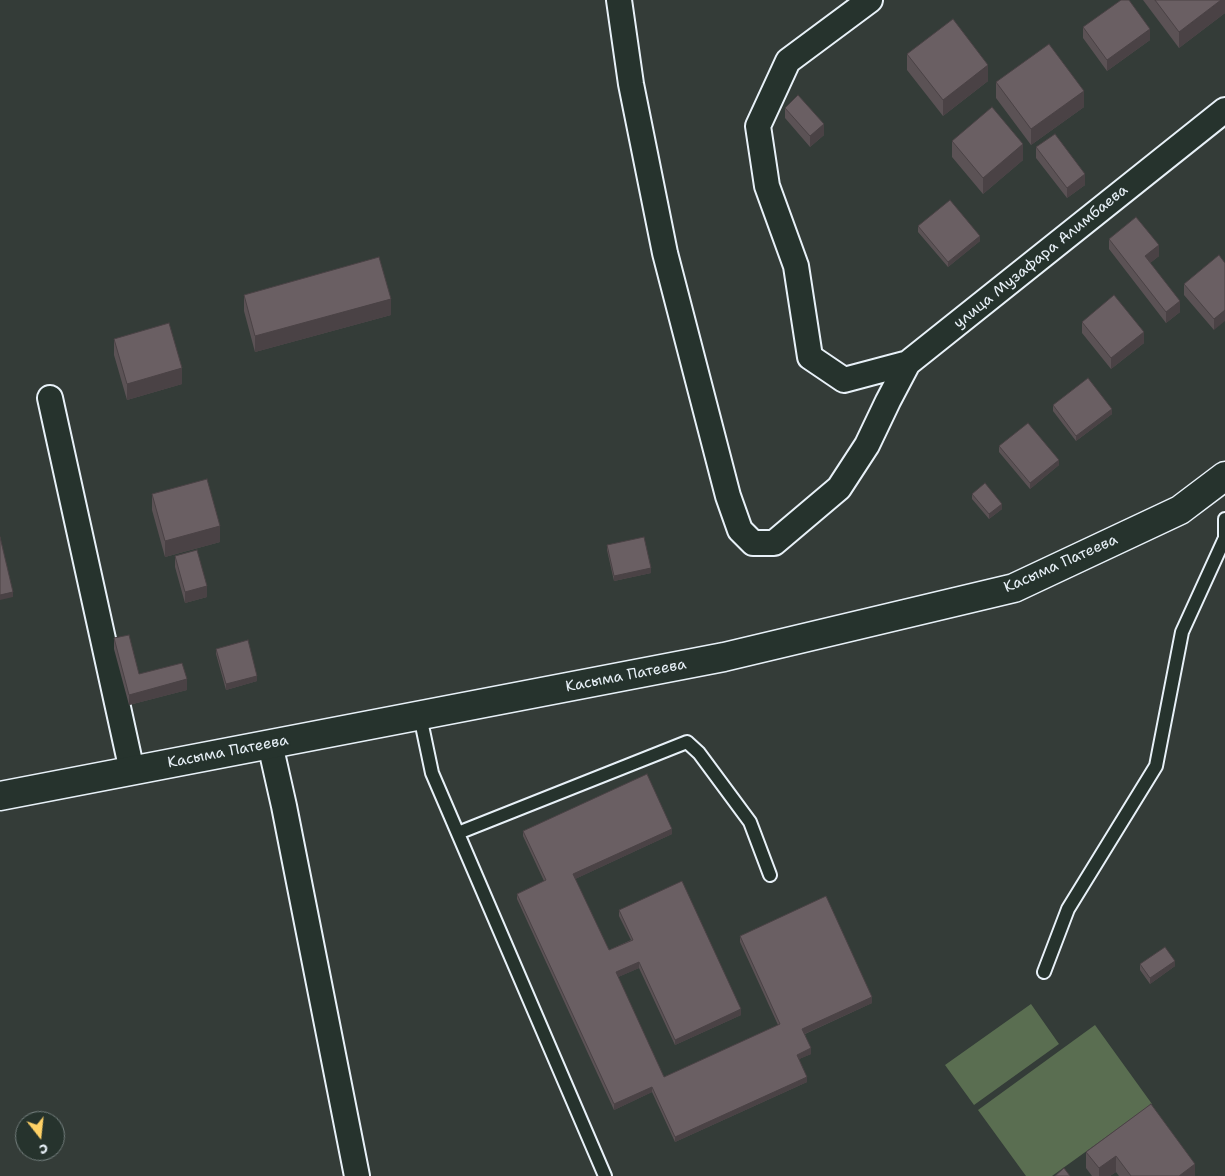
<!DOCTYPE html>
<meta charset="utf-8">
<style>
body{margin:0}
#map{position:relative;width:1225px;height:1176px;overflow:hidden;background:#343c38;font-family:"Shantell Sans",sans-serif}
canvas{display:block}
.north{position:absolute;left:15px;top:1111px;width:50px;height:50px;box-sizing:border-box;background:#26332d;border:1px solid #747f7e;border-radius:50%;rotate:164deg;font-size:14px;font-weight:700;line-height:20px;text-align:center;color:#e8f1f8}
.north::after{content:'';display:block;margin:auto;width:18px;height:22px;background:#ffd166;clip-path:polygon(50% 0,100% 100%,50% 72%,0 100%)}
</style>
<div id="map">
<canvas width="1225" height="1176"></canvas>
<div class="north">С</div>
</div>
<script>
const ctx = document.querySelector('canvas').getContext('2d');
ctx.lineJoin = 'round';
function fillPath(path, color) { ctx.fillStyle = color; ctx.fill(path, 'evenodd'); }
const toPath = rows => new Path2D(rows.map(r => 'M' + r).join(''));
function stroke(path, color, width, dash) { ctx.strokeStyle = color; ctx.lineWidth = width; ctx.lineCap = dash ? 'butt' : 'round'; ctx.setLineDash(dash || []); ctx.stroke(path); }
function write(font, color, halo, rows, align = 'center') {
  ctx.font = font + ' "Shantell Sans",sans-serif'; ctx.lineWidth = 4.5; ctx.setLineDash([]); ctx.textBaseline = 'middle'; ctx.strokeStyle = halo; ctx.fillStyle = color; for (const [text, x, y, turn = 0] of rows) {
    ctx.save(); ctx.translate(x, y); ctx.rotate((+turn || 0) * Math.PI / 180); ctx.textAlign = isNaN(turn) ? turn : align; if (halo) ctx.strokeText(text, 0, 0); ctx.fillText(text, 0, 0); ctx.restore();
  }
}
fillPath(toPath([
 [1031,1004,1059,1044,974,1105,945,1065],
 [1095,1025,1152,1104,1052,1176,1026,1176,978,1110]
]), '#5a6e51');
const service = toPath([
 [1225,519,1225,540],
 [420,716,432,773,605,1176],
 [458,833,687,742,699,753,750,822,770,875],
 [1044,972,1068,909,1156,766,1182,632,1224,540]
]);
const minor = toPath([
 [619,0,631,84,665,253,728,496,740,530,753,543,774,543,839,488,867,445,888,401,908,363],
 [870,0,788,61,758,126,767,186,796,266,810,357,844,380,908,363,1225,110],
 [50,398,132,771],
 [270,744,284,806,357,1176]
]);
const secondary = toPath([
 [0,796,724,657,1014,588,1180,510,1225,476]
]);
stroke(service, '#e8f1f8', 16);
stroke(minor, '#e8f1f8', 28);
stroke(secondary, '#e8f1f8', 31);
stroke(service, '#26332d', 12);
stroke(minor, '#26332d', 24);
stroke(secondary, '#26332d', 28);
fillPath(toPath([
 [1143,0,1225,0,1225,13,1179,48],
 [1083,27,1150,40,1107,71,1083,38],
 [907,54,988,81,943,116,907,70],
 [996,82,1084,107,1031,145,996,98],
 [785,108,824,135,810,147,785,118],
 [952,141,1023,160,983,194,952,157],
 [1036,147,1085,185,1067,198,1036,158],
 [918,226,980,241,948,267,918,232],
 [1109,239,1159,256,1150,263,1180,312,1166,323,1109,249],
 [1219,255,1214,330,1184,295,1184,284],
 [244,295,391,315,255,352,244,311],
 [1082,322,1144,343,1111,369,1082,333],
 [114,339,182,384,127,400,114,355],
 [1053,405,1112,414,1076,441,1053,411],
 [999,446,1059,465,1030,489,999,452],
 [152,494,220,542,165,557,152,510],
 [972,494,1002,509,989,519,972,499],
 [607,545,651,573,614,581,607,550],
 [175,556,207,597,185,603,175,567],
 [114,638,139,674,187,690,129,705,114,649],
 [216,649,257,681,226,690,216,654],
 [523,831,672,834,575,879,609,950,631,940,619,916,619,910,741,1015,675,1045,639,968,618,977,664,1077,778,1025,740,942,740,936,872,1003,805,1034,811,1054,799,1059,807,1082,675,1142,652,1092,614,1110,517,899,517,894,544,881,523,836],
 [1140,964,1175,966,1150,984,1140,970],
 [1151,1104,1195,1176,1119,1176,1116,1172,1110,1176,1092,1176,1086,1168,1086,1152]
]), '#5b5255');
fillPath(toPath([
 [1221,0,1225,0,1225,13,1179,48,1179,32],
 [1150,29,1150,40,1107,71,1107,60],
 [988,65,988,81,943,116,943,100],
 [1084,91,1084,107,1031,145,1031,129],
 [824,124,824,135,810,147,810,136],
 [1023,144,1023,160,983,194,983,178],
 [1085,174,1085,185,1067,198,1067,188],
 [980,236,980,241,948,267,948,262],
 [1159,245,1159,256,1145,267,1145,256],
 [391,299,391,315,255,352,255,336],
 [1180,301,1180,312,1166,323,1166,312],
 [1225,310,1225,321,1214,330,1214,319],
 [1144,332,1144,343,1111,369,1111,358],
 [182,368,182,384,127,400,127,384],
 [1112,409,1112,414,1076,441,1076,436],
 [1059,460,1059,465,1030,489,1030,483],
 [1002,504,1002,509,989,519,989,514],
 [220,526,220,542,165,557,165,541],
 [651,568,651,573,614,581,614,576],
 [207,586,207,597,185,603,185,592],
 [13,592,13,597,0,600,0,595],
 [257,676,257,681,226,690,226,684],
 [187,679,187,690,129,705,129,695],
 [672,829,672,834,573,880,573,874],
 [1175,961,1175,966,1150,984,1150,978],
 [639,962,639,968,616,978,616,972],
 [872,997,872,1003,802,1035,802,1029],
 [741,1009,741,1015,675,1045,675,1040],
 [811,1048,811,1054,797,1060,797,1055],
 [807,1077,807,1082,675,1142,675,1137],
 [652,1087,652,1092,614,1110,614,1104],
 [1116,1156,1116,1172,1110,1176,1099,1176,1099,1168],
 [1195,1164,1195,1176,1179,1176]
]), '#4a4245');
const building = toPath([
 [1121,0,1129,0,1150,29,1107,60,1083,27,1121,0],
 [1155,0,1221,0,1179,32,1155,0],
 [953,19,988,65,943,100,907,54,953,19],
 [1049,44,1084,91,1031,129,996,82,1049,44],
 [798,95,824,124,810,136,785,108,798,95],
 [992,107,1023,144,983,178,952,141,992,107],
 [1055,134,1085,174,1067,188,1036,147,1055,134],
 [950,200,980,236,948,262,918,226,950,200],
 [1136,217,1159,245,1145,256,1180,301,1166,312,1109,239,1136,217],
 [1219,255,1225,263,1225,310,1214,319,1184,284,1219,255],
 [379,257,391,299,255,336,244,295,379,257],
 [1114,295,1144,332,1111,358,1082,322,1114,295],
 [169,323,182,368,127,384,114,339,169,323],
 [1088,378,1112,409,1076,436,1053,405,1088,378],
 [1028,423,1059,460,1030,483,999,446,1028,423],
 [207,479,220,526,165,541,152,494,207,479],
 [985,483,1002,504,989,514,972,494,985,483],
 [0,537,13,592,0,595,0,537],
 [644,537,651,568,614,576,607,545,644,537],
 [197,550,207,586,185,592,175,556,197,550],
 [129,635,139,674,182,663,187,679,129,695,114,638,129,635],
 [248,640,257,676,226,684,216,649,248,640],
 [647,774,672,829,573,874,609,950,633,940,619,910,682,881,741,1009,675,1040,639,962,616,972,664,1077,780,1024,740,936,826,896,872,997,802,1029,811,1048,797,1055,807,1077,675,1137,652,1087,614,1104,517,894,546,880,523,831,647,774],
 [1165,947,1175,961,1150,978,1140,964,1165,947],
 [1151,1104,1195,1164,1179,1176,1131,1176,1116,1156,1099,1168,1086,1152,1151,1104],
 [1064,1168,1070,1176,1055,1176,1064,1168]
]);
fillPath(building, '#6a5f63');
stroke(building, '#4a4245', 1);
write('15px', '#e8f1f8', '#26332d', [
 ["улица Музафара Алимбаева",1041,257,-39],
 ["Касыма Патеева",1061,564,-24],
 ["Касыма Патеева",626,676,-11],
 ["Касыма Патеева",228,752,-11]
]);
</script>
